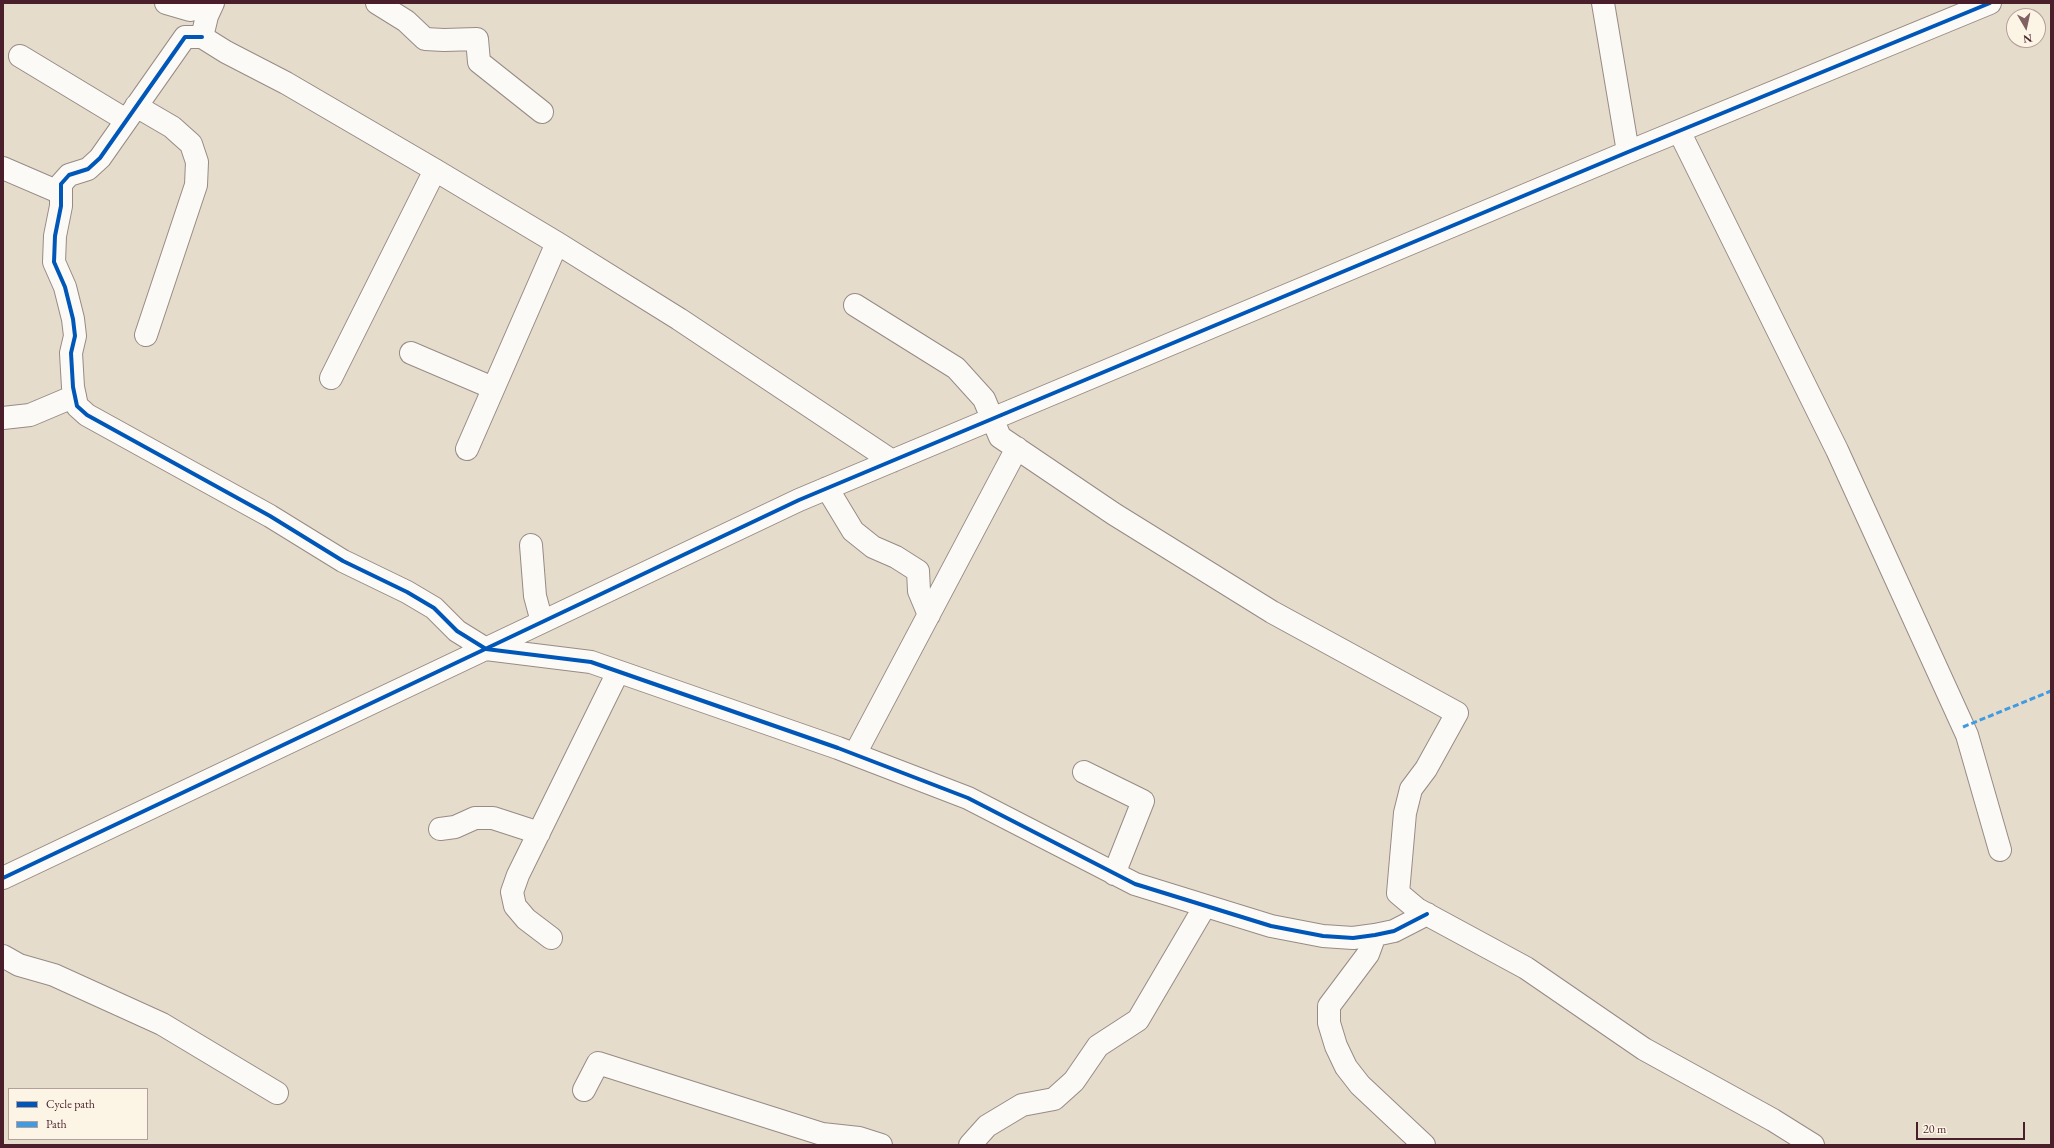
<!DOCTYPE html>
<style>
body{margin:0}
#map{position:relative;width:2054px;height:1148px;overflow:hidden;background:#e6dccc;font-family:"EB Garamond",serif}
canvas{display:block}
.frame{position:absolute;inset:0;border:4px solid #4a1f2b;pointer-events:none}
.legend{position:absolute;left:8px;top:1088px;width:140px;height:52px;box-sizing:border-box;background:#fcf5e5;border:1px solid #b59f9b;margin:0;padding:5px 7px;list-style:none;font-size:12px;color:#4a1f2b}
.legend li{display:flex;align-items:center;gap:8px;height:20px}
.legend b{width:20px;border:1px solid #b59f9b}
.north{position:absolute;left:2006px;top:8px;width:40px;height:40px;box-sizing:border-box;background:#fcf5e5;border:1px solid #b59f9b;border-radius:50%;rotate:171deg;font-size:11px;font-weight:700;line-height:16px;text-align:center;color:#4a1f2b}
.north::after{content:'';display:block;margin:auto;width:14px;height:18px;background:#816163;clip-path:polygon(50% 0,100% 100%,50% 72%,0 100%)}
.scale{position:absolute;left:1916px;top:1122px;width:109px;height:18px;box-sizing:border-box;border:2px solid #4a1f2b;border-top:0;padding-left:5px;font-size:12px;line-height:14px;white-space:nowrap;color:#4a1f2b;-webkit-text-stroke:3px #fcf5e5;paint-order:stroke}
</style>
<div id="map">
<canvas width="2054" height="1148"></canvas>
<div class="frame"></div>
<ul class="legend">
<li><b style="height:5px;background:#0057b8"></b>Cycle path</li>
<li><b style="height:5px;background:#409be1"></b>Path</li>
</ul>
<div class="north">N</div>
<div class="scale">20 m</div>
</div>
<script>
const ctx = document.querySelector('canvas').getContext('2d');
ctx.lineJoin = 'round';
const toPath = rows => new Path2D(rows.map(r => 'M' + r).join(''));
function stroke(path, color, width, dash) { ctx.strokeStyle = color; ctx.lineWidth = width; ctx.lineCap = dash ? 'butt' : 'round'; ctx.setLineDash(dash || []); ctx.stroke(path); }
const street = toPath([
 [166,3,190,10,211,6],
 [213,3,207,16,202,37,226,52,286,83,435,170,557,243,679,319,892,461],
 [377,3,406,21,425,39,444,40,477,39,479,62,542,112],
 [1603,3,1628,152],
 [202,37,185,37,100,158,88,169,69,175,61,184,61,206,55,236,54,262,65,287,73,319,75,336,71,353,73,387,77,406,87,415,270,516,343,561,407,592,434,608,457,631,486,649,591,662,838,748,968,798,1135,884,1271,926,1323,936,1353,938,1375,935,1394,931,1427,914],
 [20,56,126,120],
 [136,106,172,127,191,144,197,162,196,185,146,335],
 [1679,131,1837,450,1967,735,2000,850],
 [3,168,61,193],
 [855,305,956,368,984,399,1000,437,1114,514,1272,612,1457,713,1426,769,1411,789,1405,813,1398,893,1417,909,1526,968,1644,1049,1773,1120,1813,1145],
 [411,353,493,388],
 [331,378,435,170],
 [3,418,30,415,75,396],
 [467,449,557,243],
 [827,488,853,531,873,547,896,557,918,571,919,591,929,615],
 [531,545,535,596,542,622],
 [855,754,1017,448],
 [1084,772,1143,801,1114,874],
 [440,829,455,827,475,818,493,818,539,833],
 [3,878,799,500,1628,152,1990,3],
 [1375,935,1368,954,1329,1006,1329,1023,1336,1046,1346,1067,1360,1085,1424,1145],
 [551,938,526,919,515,906,512,892,518,875,618,672],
 [3,956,19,965,54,975,162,1024,277,1093],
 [584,1090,598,1063,822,1134,859,1138,881,1145],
 [970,1145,987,1126,1022,1105,1054,1099,1074,1081,1098,1046,1138,1020,1205,906]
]);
stroke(street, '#978b85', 24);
stroke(street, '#fbfaf7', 22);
stroke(toPath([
 [1963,727,2051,691]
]), '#409be1', 3, [6, 3]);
stroke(toPath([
 [202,37,185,37,100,158,88,169,69,175,61,184,61,206,55,236,54,262,65,287,73,319,75,336,71,353,73,387,77,406,87,415,270,516,343,561,407,592,434,608,457,631,486,649,591,662,838,748,968,798,1135,884,1271,926,1323,936,1353,938,1375,935,1394,931,1427,914],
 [3,878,799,500,1628,152,1990,3]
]), '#0057b8', 4);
</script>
